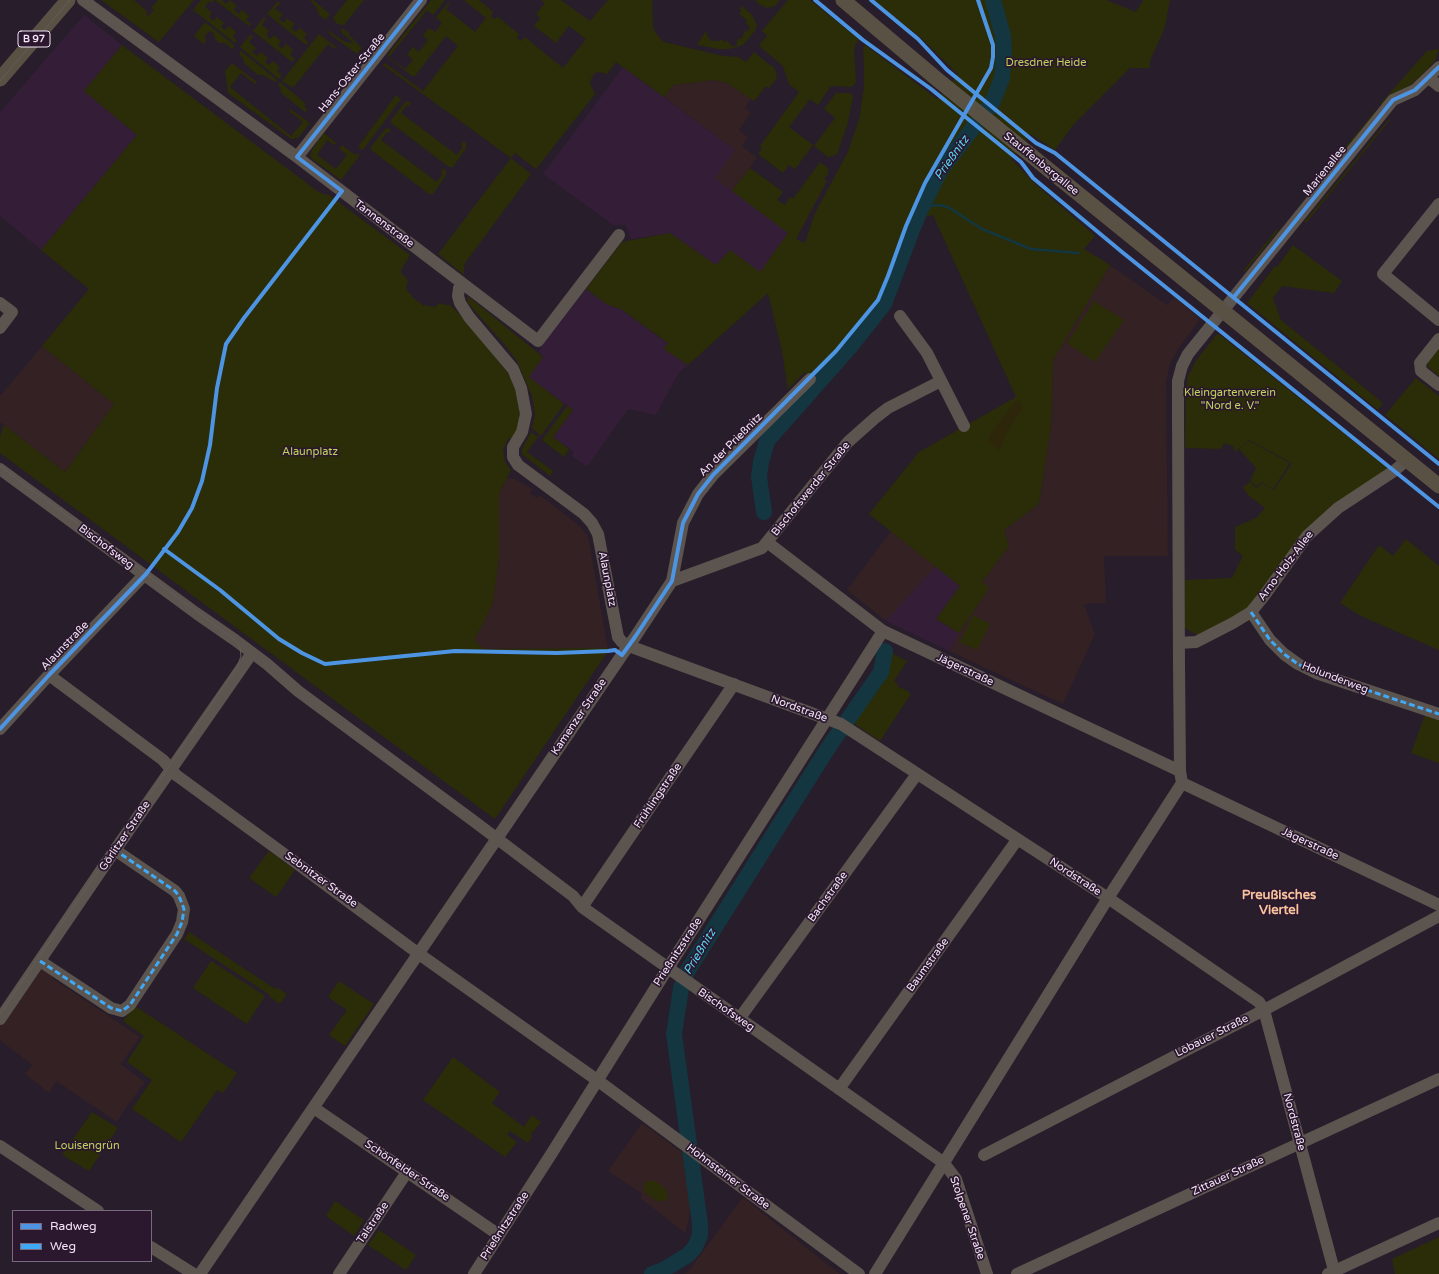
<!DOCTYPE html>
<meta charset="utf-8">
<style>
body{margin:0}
#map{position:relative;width:1439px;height:1274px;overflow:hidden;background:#281d2a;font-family:"Varela Round",sans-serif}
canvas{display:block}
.legend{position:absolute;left:12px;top:1210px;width:140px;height:52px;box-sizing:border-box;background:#2b182f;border:1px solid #7b6a7e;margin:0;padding:5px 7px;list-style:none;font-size:12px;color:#f3e5f5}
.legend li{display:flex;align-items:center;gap:8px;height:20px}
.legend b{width:20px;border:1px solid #7b6a7e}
</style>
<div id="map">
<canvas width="1439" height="1274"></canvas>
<ul class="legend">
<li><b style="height:5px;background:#4d94e3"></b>Radweg</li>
<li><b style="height:5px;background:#3fa9f5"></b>Weg</li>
</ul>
</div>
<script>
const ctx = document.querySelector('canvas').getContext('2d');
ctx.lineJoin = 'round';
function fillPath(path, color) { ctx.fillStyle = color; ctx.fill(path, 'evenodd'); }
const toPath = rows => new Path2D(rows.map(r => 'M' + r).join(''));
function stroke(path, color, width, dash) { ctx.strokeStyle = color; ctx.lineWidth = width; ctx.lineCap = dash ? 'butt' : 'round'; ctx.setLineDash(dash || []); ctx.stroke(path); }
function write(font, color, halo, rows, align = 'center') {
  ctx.font = font + ' "Varela Round",sans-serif'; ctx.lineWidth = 3.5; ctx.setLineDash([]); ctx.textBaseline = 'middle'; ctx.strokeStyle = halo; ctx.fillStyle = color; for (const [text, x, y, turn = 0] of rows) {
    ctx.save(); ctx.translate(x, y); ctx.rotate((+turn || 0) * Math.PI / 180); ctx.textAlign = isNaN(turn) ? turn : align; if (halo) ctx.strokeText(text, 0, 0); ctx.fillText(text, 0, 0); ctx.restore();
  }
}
fillPath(toPath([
 [84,15,122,45,84,91,137,135,41,250,0,216,0,112],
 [623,67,735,150,788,233,760,273,730,250,716,265,670,233,631,239,626,225,613,225,543,174],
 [586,289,608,305,621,309,668,344,664,349,688,365,678,374,656,415,628,409,587,467,572,456,574,452,553,437,573,410,528,377,543,357,539,352,543,344],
 [936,566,960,586,936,619,959,633,949,651,886,621]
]), '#341d37');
fillPath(toPath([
 [715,80,727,83,751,99,745,108,751,113,739,130,748,137,742,146,757,158,732,191,715,178,735,150,664,97,673,85],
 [1110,265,1167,305,1174,297,1198,317,1199,321,1178,349,1170,364,1166,383,1168,556,1104,556,1106,603,1084,604,1095,634,1063,704,949,651,959,633,988,589,982,582,1009,546,1004,530,1039,504,1051,425,1053,360],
 [42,346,114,404,65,472,0,422,0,396],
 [507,478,515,479,532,489,530,493,537,498,540,495,581,527,588,536,608,648,484,649,474,640,484,622,493,602,499,557,499,494],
 [891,531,936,566,886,621,847,590],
 [41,968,53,975,52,978,140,1037,121,1064,145,1082,131,1101,129,1103,117,1122,56,1081,49,1093,25,1074,32,1065,0,1040,0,1027],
 [642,1123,688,1157,691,1198,689,1219,685,1233,640,1198,642,1195,641,1193,608,1171],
 [743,1197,755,1207,840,1274,683,1274,687,1273]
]), '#332123');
fillPath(toPath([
 [101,0,134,0,148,12,146,14,148,16,154,10,151,8,158,0,194,0,159,42],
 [201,0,214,0,212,3,209,1,205,7,212,13,209,17,213,21,217,17,224,23,221,27,225,30,229,26,236,32,233,37,237,40,235,43,193,10],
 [215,0,222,0,226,4,230,0,237,6,234,10,239,14,242,10,249,16,246,20,251,24,249,26],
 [310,0,313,0,330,14,326,20,319,15,316,7],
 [347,0,364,0,344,25,337,24,333,18],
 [431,0,445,0,433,15,427,10,389,57,405,69,413,60,407,55,413,47,419,52,428,40,423,35,429,28,435,32,442,23,436,17,449,2,450,3,446,9,475,32,486,18,464,0,479,0,493,12,491,17,494,19,498,17,519,34,517,38,521,41,525,37,563,68,586,39,569,26,556,43,534,26,540,18,536,14,545,3,541,0,561,0,590,21,608,0,652,0,653,28,657,35,664,42,723,56,739,57,746,62,754,52,775,69,777,78,769,88,766,86,754,101,727,83,715,80,673,85,664,97,616,62,607,74,600,72,595,73,592,77,590,83,595,94,536,169,515,153,511,158,531,174,465,263,464,269,464,275,438,254,511,158,383,65,385,63,423,91,458,46,446,36,415,76,412,76,389,58,388,54],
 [755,0,780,0,775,6,767,8,759,4],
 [788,0,810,0,859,39,855,45,854,49,856,81,854,85,851,87,835,86,830,87,818,105,810,99,789,127,813,145,795,169,789,165,783,173,758,154,762,148,760,146,799,92,789,84,783,66,759,46,767,35,762,31],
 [874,0,1106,0,1136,12,1143,0,1170,0,1165,27,1150,61,1150,68,1130,68,1073,125,1055,150,1031,134,1011,159,1023,171,1032,181,1095,236,1084,249,1110,265,1053,360,1051,425,1039,504,1004,530,1009,546,982,582,989,588,959,633,936,619,960,586,869,514,919,452,1016,397,933,215,921,218,887,310,819,389,805,372,788,389,782,351,768,293,688,365,664,349,668,343,621,309,608,305,586,289,622,242,670,233,716,265,730,250,760,272,788,233,732,191,750,168,783,192,777,200,785,205,790,197,793,199,820,162,828,168,828,174,824,179,827,181,796,239,805,243,815,213,847,154,859,120,864,87,864,68,863,47,865,45,937,99,958,74,921,38],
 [278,1,280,3,275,9,283,14,279,19,284,23,287,18,295,24,291,28,296,32,300,28,307,34,304,38,308,42,306,45,267,14],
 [742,6,752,15,757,25,755,31,743,45,729,49,718,49,698,45,698,43,706,31,708,37,712,41,719,41,721,39,724,42,726,40,732,46,737,45,737,41,739,38,741,39,745,31,748,31,750,28,746,22,747,20,739,14,742,11,739,9],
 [264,17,266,19,262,25,269,31,266,35,270,39,274,35,281,41,278,45,282,49,286,44,293,50,290,55,295,59,292,62,253,31],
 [205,22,235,46,232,49,225,43,219,43,215,39,213,33,210,31,205,35,206,42,204,44,194,36],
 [325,28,342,40,346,42,354,43,343,34,341,31,342,28,349,33,349,35,362,48,357,54,331,35],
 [251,34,253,36,249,42,256,48,252,52,257,56,261,52,268,58,265,62,269,65,273,61,280,67,277,71,282,75,279,79,240,47],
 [319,34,337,48,333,48,328,44,293,88,282,81],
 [122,45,320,193,329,195,410,255,401,270,402,274,408,280,406,288,408,292,412,295,411,296,424,306,425,305,432,307,437,306,439,303,446,305,450,305,467,322,506,371,511,379,517,395,520,414,515,439,509,438,503,449,505,462,511,470,499,494,499,557,493,602,484,622,474,640,484,649,608,648,608,651,495,819,0,453,0,437,4,425,65,472,114,404,42,346,89,289,41,250,137,135,84,91],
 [1439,49,1435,61,1422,75,1412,84,1393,95,1382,105,1380,104,1427,51],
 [241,51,277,80,275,82,263,75,258,75,244,63,244,60,239,54],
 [232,63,257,82,255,84,241,73,230,87,291,136,303,122,289,111,290,109,310,123,298,138,291,139,228,93,225,71],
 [280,82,306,104,304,106,307,109,305,112,281,93,281,89,278,85],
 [836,93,851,93,853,97,847,126,837,154,833,156,828,157,814,146,835,118,824,109],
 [396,95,401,99,363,150,358,147],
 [408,101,411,103,409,106,407,105,401,113,457,155,463,147,461,145,463,141,466,143,466,148,453,167,449,167,391,123,391,120,405,102],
 [1376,110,1377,111,1330,169,1328,168],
 [1389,119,1390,120,1306,223,1304,222],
 [388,128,391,130,389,133,387,132,381,140,437,182,443,174,441,172,443,168,446,171,446,175,433,194,429,194,371,150,371,147,385,129],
 [324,133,336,143,334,145,327,140,317,155,336,169,347,155,339,149,342,145,355,155,356,153,360,155,341,180,312,159,310,155,313,148],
 [1277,229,1279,230,1245,272,1243,271],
 [1293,245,1342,281,1334,293,1282,286,1273,298,1281,320,1383,403,1378,410,1247,303,1275,266,1277,267],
 [467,297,469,297,543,357,529,377,564,404,541,436,532,428,535,414,532,396,517,361,505,345,468,303],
 [1094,301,1124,320,1095,362,1067,343],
 [1217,334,1220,335,1386,467,1386,470,1356,492,1248,608,1235,616,1197,635,1185,628,1185,580,1232,578,1242,558,1242,555,1235,550,1235,527,1256,518,1265,508,1248,495,1243,487,1250,482,1256,488,1262,483,1274,490,1292,463,1249,440,1235,452,1233,446,1224,443,1221,449,1185,448,1186,393,1188,376,1195,362],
 [1439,348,1439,376,1428,367,1427,362],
 [1416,378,1439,396,1439,459,1385,415],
 [567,406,573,410,553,437,569,449,564,457,542,440],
 [531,432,538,437,527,452,553,471,550,476,522,454,522,449],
 [1249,441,1290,463,1273,489,1262,482,1256,486,1250,481,1256,468,1239,449],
 [1406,539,1439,566,1439,650,1361,616,1340,603,1379,545,1393,556],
 [973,615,990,624,977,650,960,642],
 [887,650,890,650,895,655,907,661,894,681,898,684,897,686,902,689,903,688,911,694,880,741,853,723,886,673],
 [1425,715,1439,719,1439,763,1411,753],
 [269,851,295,870,276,897,249,878],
 [189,932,275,989,276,987,287,994,280,1004,270,997,270,995,184,939],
 [211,961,265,996,247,1024,193,988],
 [339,981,374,1004,345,1046,329,1035,347,1010,328,997],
 [135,1006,237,1073,223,1093,217,1090,181,1142,132,1109,152,1080,127,1062,144,1036,123,1021],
 [453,1057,500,1092,492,1103,524,1127,532,1115,541,1122,531,1134,532,1136,528,1143,510,1131,507,1135,517,1142,505,1157,423,1100],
 [92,1112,118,1128,89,1171,62,1155],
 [648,1181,655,1181,661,1185,666,1190,668,1195,667,1199,663,1201,657,1201,648,1195,644,1190,644,1184],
 [335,1201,364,1220,354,1236,326,1216],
 [379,1230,416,1255,406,1270,368,1245],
 [1439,1237,1439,1274,1395,1274,1392,1259]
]), '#2a2d07');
fillPath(toPath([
 [1016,400,1020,401,1022,409,1005,436,1001,448,999,450,993,446,988,441,989,436]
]), '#2e260b');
stroke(toPath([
 [920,211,930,206,939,205,948,207,982,229,1031,249,1079,253]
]), '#133640', 2.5);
stroke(toPath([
 [764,512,759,477,761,462,767,441,850,347,884,304,912,230,920,211,940,171,992,103,1002,78,1004,52,1003,36,993,0],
 [652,1274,663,1270,688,1255,695,1247,700,1235,700,1224,674,1034,681,988,688,970,828,748,881,672,885,651]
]), '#133640', 16);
stroke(toPath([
 [83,0,297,157,538,341,619,235],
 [1429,78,1439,86],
 [297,157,421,0],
 [1439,204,1383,274,1439,320],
 [462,284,459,288,458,296,460,303,469,317,513,369,521,388,526,414,522,432,513,447,513,457,518,465,584,514,592,523,598,534,618,637,622,642,629,646,841,724,1108,898,1259,1002,1264,1010,1335,1274],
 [0,303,12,312,0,328],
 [900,316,927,353,964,426],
 [1439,339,1420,363,1421,371,1439,385],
 [0,469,196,613,235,640,267,664,298,691,475,822,573,896,582,907,944,1163,956,1179,987,1274],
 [767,542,883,631,1180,771],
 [672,581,762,548,848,442,875,418,888,408,941,381],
 [1251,612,1270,640,1284,654,1298,664,1316,673,1439,714],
 [1179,643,1196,642,1233,623,1251,612,1264,596,1307,536,1338,508,1394,471,1407,460],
 [49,675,163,760,176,775,291,859,419,954,597,1080,859,1274],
 [0,729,49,675,144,575],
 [1182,783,1439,905],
 [582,907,734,684],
 [40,961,111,1008,122,1011,130,1005,177,934,182,922,184,909,179,896,175,891,115,850],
 [0,1019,115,850,252,653],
 [739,1019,917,774],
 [839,1089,1017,840],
 [314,1108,499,1235],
 [0,1146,98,1211],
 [984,1155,1264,1010,1439,916],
 [151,1247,194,1274],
 [200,1274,622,655,635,637,672,581,683,523,698,494,713,475,810,379],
 [339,1274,407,1172],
 [474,1274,550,1156,668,968,883,631],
 [875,1274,1108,898,1182,783,1180,771,1179,664,1178,418,1178,381,1182,366,1188,354,1393,100,1415,90,1439,67],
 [1017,1274,1439,1079],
 [1328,1274,1439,1223]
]), '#5c544f', 12);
stroke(toPath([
 [843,0,938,80,1439,486],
 [0,79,68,0]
]), '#5a5145', 15);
stroke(toPath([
 [0,81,70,0],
 [0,466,230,636,237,642,240,648,241,656,237,667,0,1014]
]), '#645c5a', 1);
stroke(toPath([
 [1251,612,1270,640,1284,654,1298,664,1316,673,1439,714],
 [40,961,111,1008,122,1011,130,1005,177,934,182,922,184,909,179,896,175,891,115,850]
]), '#3fa9f5', 3, [6, 3]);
stroke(toPath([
 [815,0,863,40,931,89,1021,162,1033,178,1122,252,1439,507],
 [871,0,918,39,947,70,1036,143,1055,153,1439,464],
 [1234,297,1393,100,1415,90,1439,67],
 [164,549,220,590,279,639,302,653,325,664,455,651,557,653,608,651,615,650,622,655,635,637,672,581,683,523,698,494,713,475,836,351,878,300,888,276,906,226,925,183,991,68,993,57,993,45,978,0],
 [0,729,49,675,146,574,178,532,192,508,202,481,210,445,217,388,226,344,244,318,342,191,297,157,421,0]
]), '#4d94e3', 4);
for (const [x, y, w] of [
 [34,39,32]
]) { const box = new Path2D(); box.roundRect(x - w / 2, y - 8, w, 16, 3); ctx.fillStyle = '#2b182f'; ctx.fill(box); stroke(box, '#f3e5f5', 1); }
write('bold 10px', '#f3e5f5', null, [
 ["B 97",34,39]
]);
write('11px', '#c0d35b', '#2b182f', [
 ["Dresdner Heide",1046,63],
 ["Kleingartenverein",1230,393],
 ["\"Nord e. V.\"",1230,406],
 ["Alaunplatz",310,452],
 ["Louisengrün",87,1146]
]);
write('11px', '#f3e5f5', '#2b182f', [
 ["Hans-Oster-Straße",352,73,-51],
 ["Stauffenbergallee",1041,164,39],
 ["Marienallee",1325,171,-51],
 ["Tannenstraße",384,224,37],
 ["An der Prießnitz",731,445,-45],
 ["Bischofswerder Straße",811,489,-51],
 ["Bischofsweg",106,547,37],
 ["Arno-Holz-Allee",1286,566,-53],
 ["Alaunplatz",607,579,79],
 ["Alaunstraße",65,646,-46],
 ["Jägerstraße",965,670,25],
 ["Holunderweg",1335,678,21],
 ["Nordstraße",799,709,20],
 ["Kamenzer Straße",579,717,-56],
 ["Frühlingstraße",658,796,-56],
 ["Görlitzer Straße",125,836,-56],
 ["Jägerstraße",1310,844,25],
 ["Nordstraße",1075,877,33],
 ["Sebnitzer Straße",321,880,36],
 ["Bachstraße",828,897,-54],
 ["Prießnitzstraße",678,952,-57],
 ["Baumstraße",928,965,-54],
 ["Bischofsweg",726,1010,35],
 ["Löbauer Straße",1212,1036,-27],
 ["Nordstraße",1294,1122,75],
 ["Schönfelder Straße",407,1171,34],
 ["Zittauer Straße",1228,1176,-25],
 ["Hohnsteiner Straße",728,1177,37],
 ["Stolpener Straße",967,1218,71],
 ["Talstraße",373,1223,-56],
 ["Prießnitzstraße",505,1226,-57]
]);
write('italic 12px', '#58d6f3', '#2b182f', [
 ["Prießnitz",952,158,-55],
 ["Prießnitz",700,952,-59]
]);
write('bold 13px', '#f9c49c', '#2b182f', [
 ["Preußisches",1279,896],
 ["Viertel",1279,911]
]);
</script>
